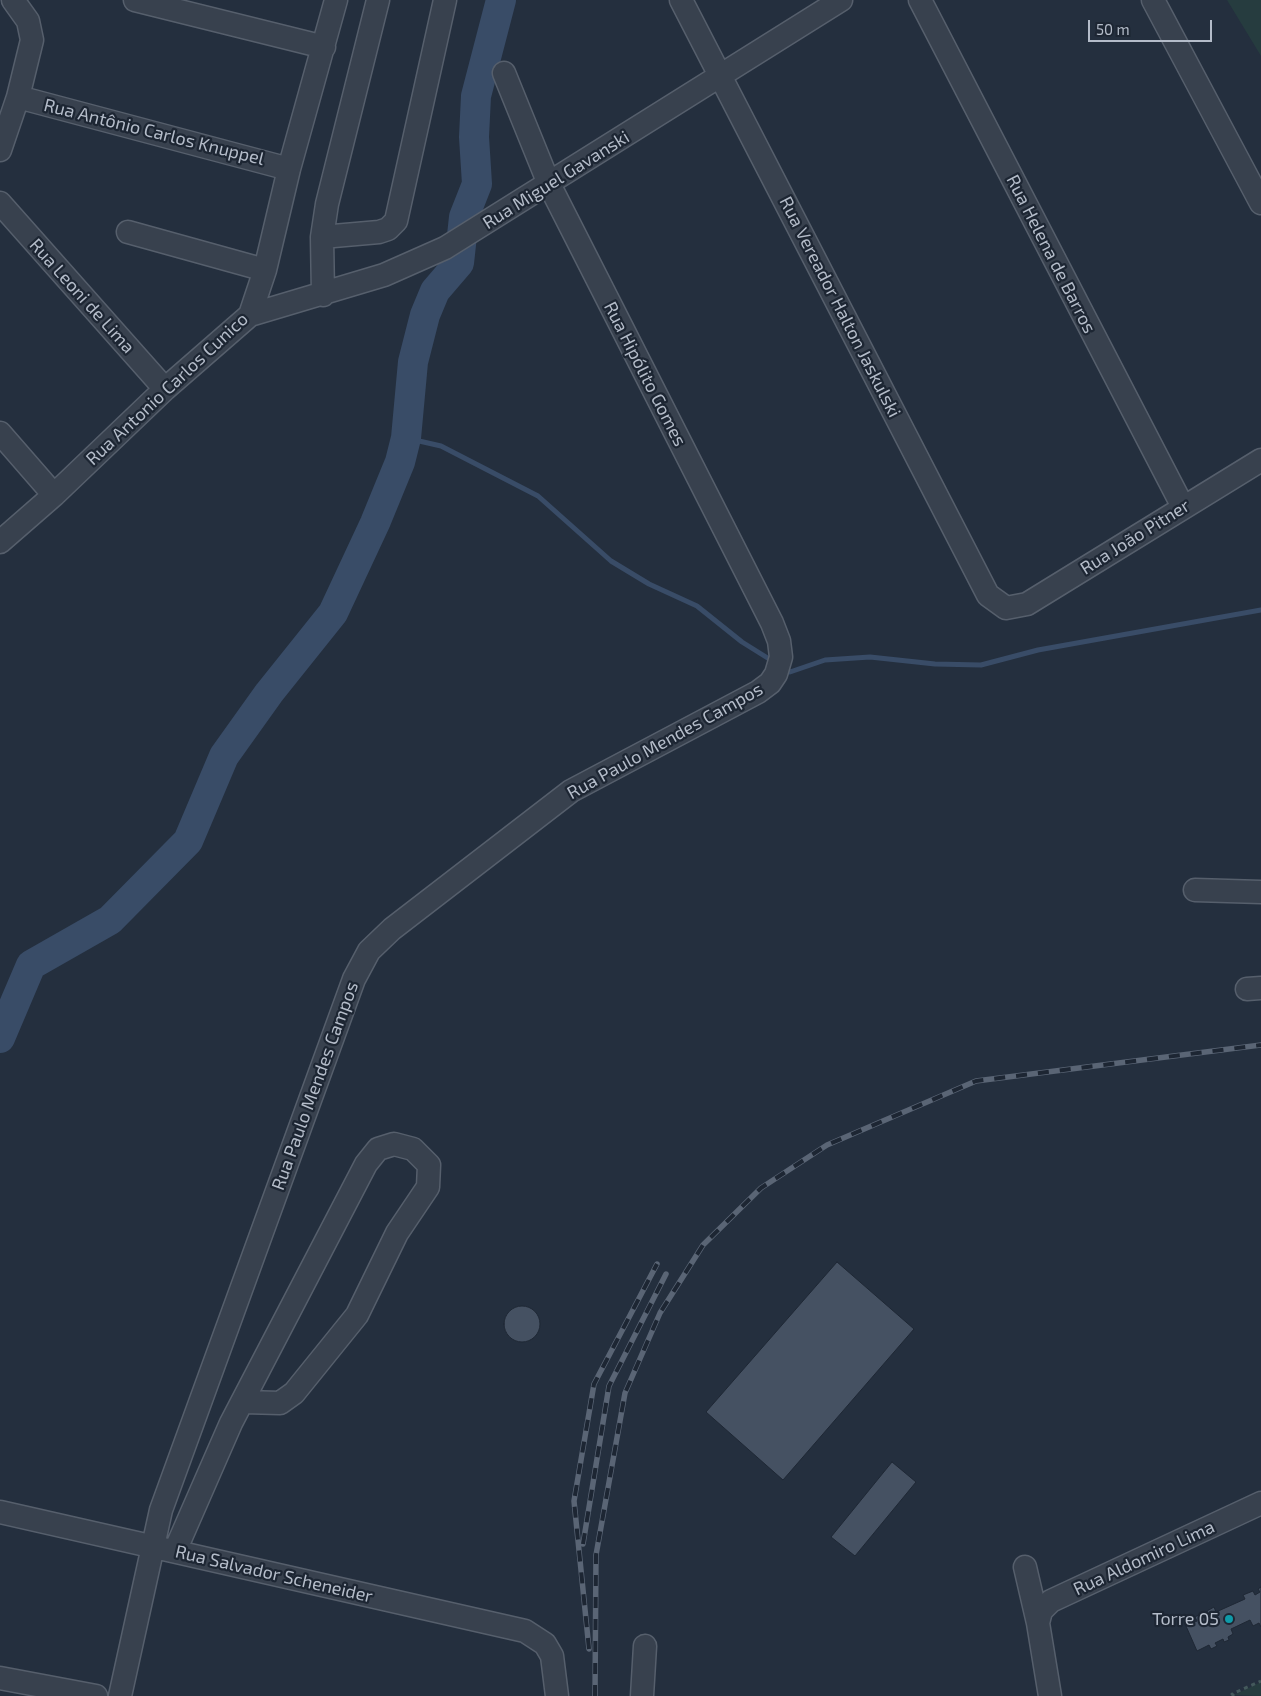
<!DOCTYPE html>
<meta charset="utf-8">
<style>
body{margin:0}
#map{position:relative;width:1261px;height:1696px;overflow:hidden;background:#242f3e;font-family:"Exo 2",sans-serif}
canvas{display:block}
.scale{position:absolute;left:1088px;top:20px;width:124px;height:22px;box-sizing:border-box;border:2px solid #b4bcc9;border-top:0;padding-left:6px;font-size:15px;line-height:18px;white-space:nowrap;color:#b4bcc9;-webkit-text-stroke:4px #1d2633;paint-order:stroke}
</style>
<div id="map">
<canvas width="1261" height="1696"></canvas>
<div class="scale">50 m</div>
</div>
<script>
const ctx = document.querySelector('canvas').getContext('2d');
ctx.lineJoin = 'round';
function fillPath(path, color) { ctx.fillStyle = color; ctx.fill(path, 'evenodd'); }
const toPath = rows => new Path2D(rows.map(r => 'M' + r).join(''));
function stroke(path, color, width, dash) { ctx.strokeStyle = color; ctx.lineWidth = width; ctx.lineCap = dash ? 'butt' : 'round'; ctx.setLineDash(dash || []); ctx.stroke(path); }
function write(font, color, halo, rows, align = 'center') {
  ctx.font = font + ' "Exo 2",sans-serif'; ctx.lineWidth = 4.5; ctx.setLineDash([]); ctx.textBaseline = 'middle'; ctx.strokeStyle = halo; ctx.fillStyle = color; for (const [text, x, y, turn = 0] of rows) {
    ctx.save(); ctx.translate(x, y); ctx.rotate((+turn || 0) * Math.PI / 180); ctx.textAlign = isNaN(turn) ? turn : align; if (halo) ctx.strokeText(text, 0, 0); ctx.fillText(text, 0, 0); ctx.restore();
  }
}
fillPath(toPath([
 [1227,0,1261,0,1261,56],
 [1261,1682,1261,1696,1234,1695]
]), '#263c3f');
stroke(toPath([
 [406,438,441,446,538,496,611,561,649,584,697,606,742,642,774,662],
 [783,668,790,672,825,660,870,657,935,664,981,665,1038,650,1261,610]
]), '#394c67', 5);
stroke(toPath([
 [0,1038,31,965,110,920,188,841,224,756,269,693,333,613,375,523,400,462,406,438,413,362,425,315,435,291,459,263,464,217,477,184,474,137,476,96,501,0]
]), '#394c67', 30);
const building = toPath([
 [837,1262,914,1329,783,1480,706,1412,837,1262],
 '504 1324a18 18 0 1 1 36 0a18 18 0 1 1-36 0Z',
 [892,1462,916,1482,855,1556,831,1537,892,1462],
 [1261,1587,1261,1627,1259,1623,1253,1626,1250,1620,1231,1629,1233,1634,1228,1637,1229,1640,1224,1642,1223,1639,1215,1643,1217,1646,1211,1649,1209,1645,1197,1651,1186,1626,1197,1621,1195,1617,1202,1613,1204,1618,1209,1616,1207,1611,1214,1607,1216,1612,1245,1599,1243,1595,1253,1591,1255,1595,1260,1592,1258,1589,1261,1587]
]);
fillPath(building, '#455162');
stroke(building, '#1f2835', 1);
const minor = toPath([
 [135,0,324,47],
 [681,0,988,595,1006,608,1027,604,1261,460],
 [920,0,1183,507],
 [1153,0,1261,203],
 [18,97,289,169],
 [0,150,18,97,32,40,28,21,13,0],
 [0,203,165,389],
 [128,232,265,270],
 [322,237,379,232,388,229,396,221,445,0],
 [323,295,322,237,327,204,378,0],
 [250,315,384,275,445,248,841,0],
 [0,433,54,495],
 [0,542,54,495,165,389,250,315,265,270,289,169,336,0],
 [1195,890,1261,892],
 [1247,989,1261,988],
 [0,1512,525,1631,545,1644,552,1656,557,1696],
 [175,1551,231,1423,366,1164,378,1149,394,1144,413,1149,429,1165,428,1187,397,1233,357,1315,294,1393,280,1403,244,1402],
 [1025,1567,1038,1623,1050,1696],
 [1038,1623,1041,1611,1051,1601,1261,1503],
 [0,1678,96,1696],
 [120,1696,161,1510,354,979,369,951,392,929,571,791,758,692,770,683,776,674,781,657,779,641,772,623,549,184,504,73],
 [642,1696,645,1646]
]);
stroke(minor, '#565f6c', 25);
stroke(toPath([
 [1234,1696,1232,1694,1261,1681]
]), '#44595c', 3, [4, 4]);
stroke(minor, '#38414e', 22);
const rail = toPath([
 [583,1544,609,1386,666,1274],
 [589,1649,574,1501,594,1384,657,1264],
 [595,1696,596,1555,625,1393,660,1313,703,1245,761,1188,827,1145,976,1081,1261,1045]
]);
stroke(rail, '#5a6575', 5.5);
stroke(rail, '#1d2633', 4, [11]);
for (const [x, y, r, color] of [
 [1229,1619,5,"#0f9aa8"]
]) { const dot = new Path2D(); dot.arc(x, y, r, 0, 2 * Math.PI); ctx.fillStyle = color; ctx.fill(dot); stroke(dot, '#1d2633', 2); }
write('18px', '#b4bcc9', '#1d2633', [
 ["Rua Antônio Carlos Knuppel",154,132,14],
 ["Rua Miguel Gavanski",556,180,-32],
 ["Rua Helena de Barros",1051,254,63],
 ["Rua Leoni de Lima",82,296,48],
 ["Rua Vereador Halton Jaskulski",840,307,63],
 ["Rua Hipólito Gomes",645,374,63],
 ["Rua Antonio Carlos Cunico",167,389,-43],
 ["Rua João Pitner",1135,537,-32],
 ["Rua Paulo Mendes Campos",665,741,-29],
 ["Rua Paulo Mendes Campos",315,1086,-70],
 ["Rua Aldomiro Lima",1144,1558,-25],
 ["Rua Salvador Scheneider",274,1574,13]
]);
write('18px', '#b4bcc9', '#1d2633', [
 ["Torre 05",1219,1619]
], 'right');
</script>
